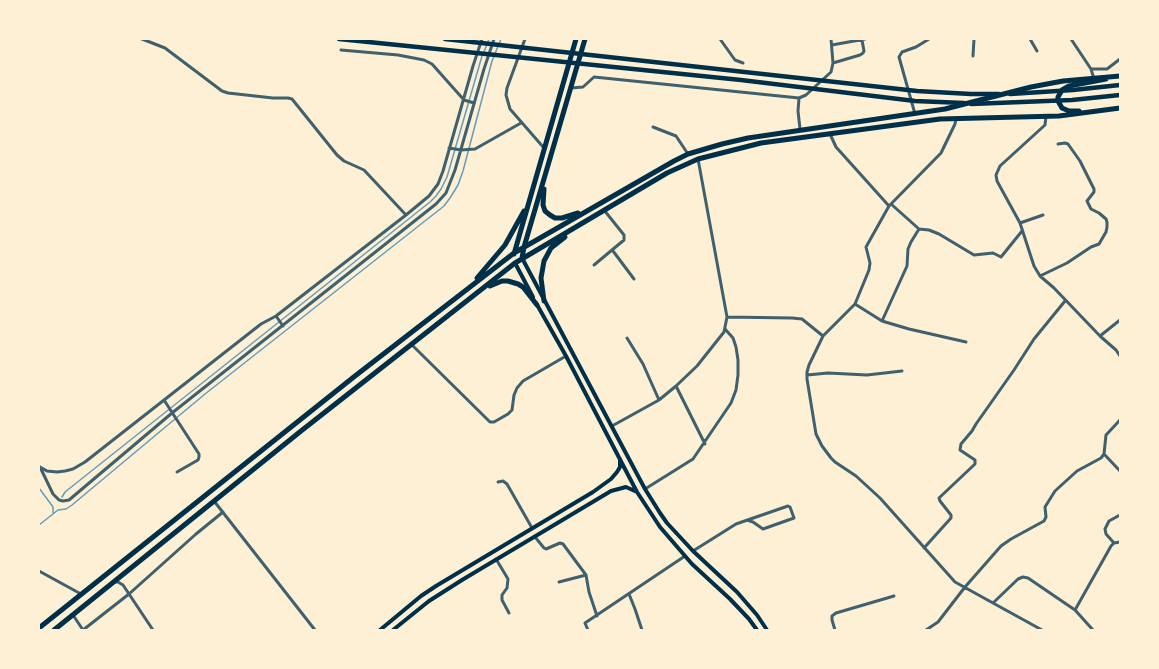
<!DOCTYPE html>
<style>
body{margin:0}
#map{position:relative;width:1159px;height:669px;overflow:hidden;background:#fdf0d5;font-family:"DejaVu Sans",sans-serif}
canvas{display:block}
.frame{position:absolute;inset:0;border:40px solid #fdf0d5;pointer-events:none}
</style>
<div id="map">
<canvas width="1159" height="669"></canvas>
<div class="frame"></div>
</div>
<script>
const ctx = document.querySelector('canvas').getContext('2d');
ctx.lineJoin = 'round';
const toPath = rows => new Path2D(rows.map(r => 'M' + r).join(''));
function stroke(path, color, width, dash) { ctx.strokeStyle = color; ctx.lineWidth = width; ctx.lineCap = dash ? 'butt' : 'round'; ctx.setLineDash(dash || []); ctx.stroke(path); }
stroke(toPath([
 [484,52,489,39],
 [39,488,53,507,53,513],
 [62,497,65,492,430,202,436,196,441,189,447,177,482,56],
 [39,525,58,510,66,509,72,505,205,394,444,206,450,198,458,185,463,171,492,61,501,39]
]), '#669bbc', 1.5);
stroke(toPath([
 [142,39,165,48,222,91,228,93,273,98,288,98,292,99,337,155,344,161,364,170,406,215],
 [525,39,507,88,506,95,510,109,544,148],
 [720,39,735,60,743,63],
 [1030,39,1037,51],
 [1071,39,1091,69,1094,79],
 [832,45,865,39],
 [341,50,398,55,424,60,432,64,464,100,474,103],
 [973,56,974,39],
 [833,63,860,55,863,53,864,51,862,40],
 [1091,69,1107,69,1120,59],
 [571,88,583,87,594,77,799,98],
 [915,114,899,57,902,52,916,47,929,39],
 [1046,116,1045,125,1000,166,996,175,997,181,1020,223,1034,266,1040,276,1054,288,1100,336,1116,350,1120,356],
 [956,118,955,124,941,153,889,206,866,247,870,263,869,270,855,304,823,336,809,365,807,372,807,379,816,434,822,446,831,458,835,462,856,476,880,498,955,582,993,603,1018,579,1023,577,1028,578,1075,610,1093,630],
 [653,127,676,136,688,154],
 [800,129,798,111,799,98,806,95,831,72,833,63,831,39],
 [830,134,836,147,889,206],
 [449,148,461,150,475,149,521,123],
 [891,204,919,229,929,230,939,234,974,255,993,253,1001,257,1022,231],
 [1020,223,1043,215],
 [613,251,634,279],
 [594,265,624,240,624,235,604,210],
 [1040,276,1067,263,1091,247,1099,244,1106,232,1107,227,1107,222,1106,219,1099,213,1091,209,1087,201,1094,192,1094,189,1080,161,1068,144,1065,143,1058,144],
 [855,304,882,321,909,329,966,342],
 [276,316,283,326],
 [727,317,792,318,802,319,823,336],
 [882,321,907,266,908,249,911,242,919,229],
 [1100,336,1120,320],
 [627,338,643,364,659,400],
 [411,344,490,422,494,422,508,414,512,410,514,395,517,388,523,381,566,356],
 [807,375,828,373,867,375,902,371],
 [676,386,705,444],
 [164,400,199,454,199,457,198,460,177,472],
 [612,426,659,400,676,386,697,366,724,332,727,317,698,159],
 [1104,454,1120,471],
 [40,467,53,494,59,500,63,501,69,500,172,413,436,204,446,193,455,170,484,69,494,39],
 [40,467,47,471,57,472,65,471,73,469,85,462,261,324,276,316,406,215,429,196,438,184,443,171,473,66,482,39],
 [498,482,503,481,507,484,532,528],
 [645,489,693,459,731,403,736,390,738,375,738,360,736,347,733,338,725,329],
 [214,501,315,630],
 [535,537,544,548,546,549,560,543,563,544,586,575,589,592,597,616],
 [1114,543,1106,534,1105,529,1109,521,1120,515],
 [924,548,951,518,951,515,940,501,939,498,975,464,975,460,960,450,961,444,972,431,976,424,1014,370,1034,339,1065,301],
 [693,551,736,524,788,506,790,507,794,518,763,529,753,522,747,520],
 [496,559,508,579,507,588,502,595,502,600,509,613],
 [39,571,81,594],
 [114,582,118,582,123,585,153,630],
 [559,582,586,575],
 [629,594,635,609,642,630],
 [993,603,1042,630],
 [1075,610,1111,546,1114,543,1120,542],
 [73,615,83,630],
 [83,630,129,594,196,534,223,512],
 [588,630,585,623,685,556],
 [835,630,832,620,832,616,836,613,894,596],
 [926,630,938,622,965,587,1001,546,1011,539,1044,521,1046,517,1045,507,1055,491,1077,471,1101,458,1104,454,1106,435,1120,420]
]), '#3f606c', 3);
stroke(toPath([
 [522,258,645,489,660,513,667,523,693,551,737,592,757,615,767,630],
 [515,263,533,297],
 [536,303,566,356,637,492,660,527,692,564,730,599,749,619,757,630],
 [380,630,421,596,436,586,593,492,611,479,617,472,620,467,620,459],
 [393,630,429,601,462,580,611,491,626,487,637,492]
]), '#003049', 4);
stroke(toPath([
 [339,39,741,80,915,101,964,103],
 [445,39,917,91,971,94,999,94],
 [1010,94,1073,90,1120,85],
 [971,104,1072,100,1120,95]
]), '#003049', 4.5);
stroke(toPath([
 [1079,111,1069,111,1062,108,1058,101,1058,97,1062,90,1069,86,1106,79],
 [544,189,543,205,545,211,550,215,555,218,562,218,578,213],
 [514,254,576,39],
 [522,258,524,247,585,39],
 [477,278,505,245,524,211],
 [490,286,502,281,508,281,518,284,523,287,537,305],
 [544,301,541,278,544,261,551,248,565,237],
 [39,628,355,376,514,253,674,161,688,154,722,144,748,138,945,109,1031,87,1063,81,1120,76],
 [54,630,301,431,515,263,667,173,698,159,761,143,940,119,1059,116,1120,108]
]), '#003049', 5);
</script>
